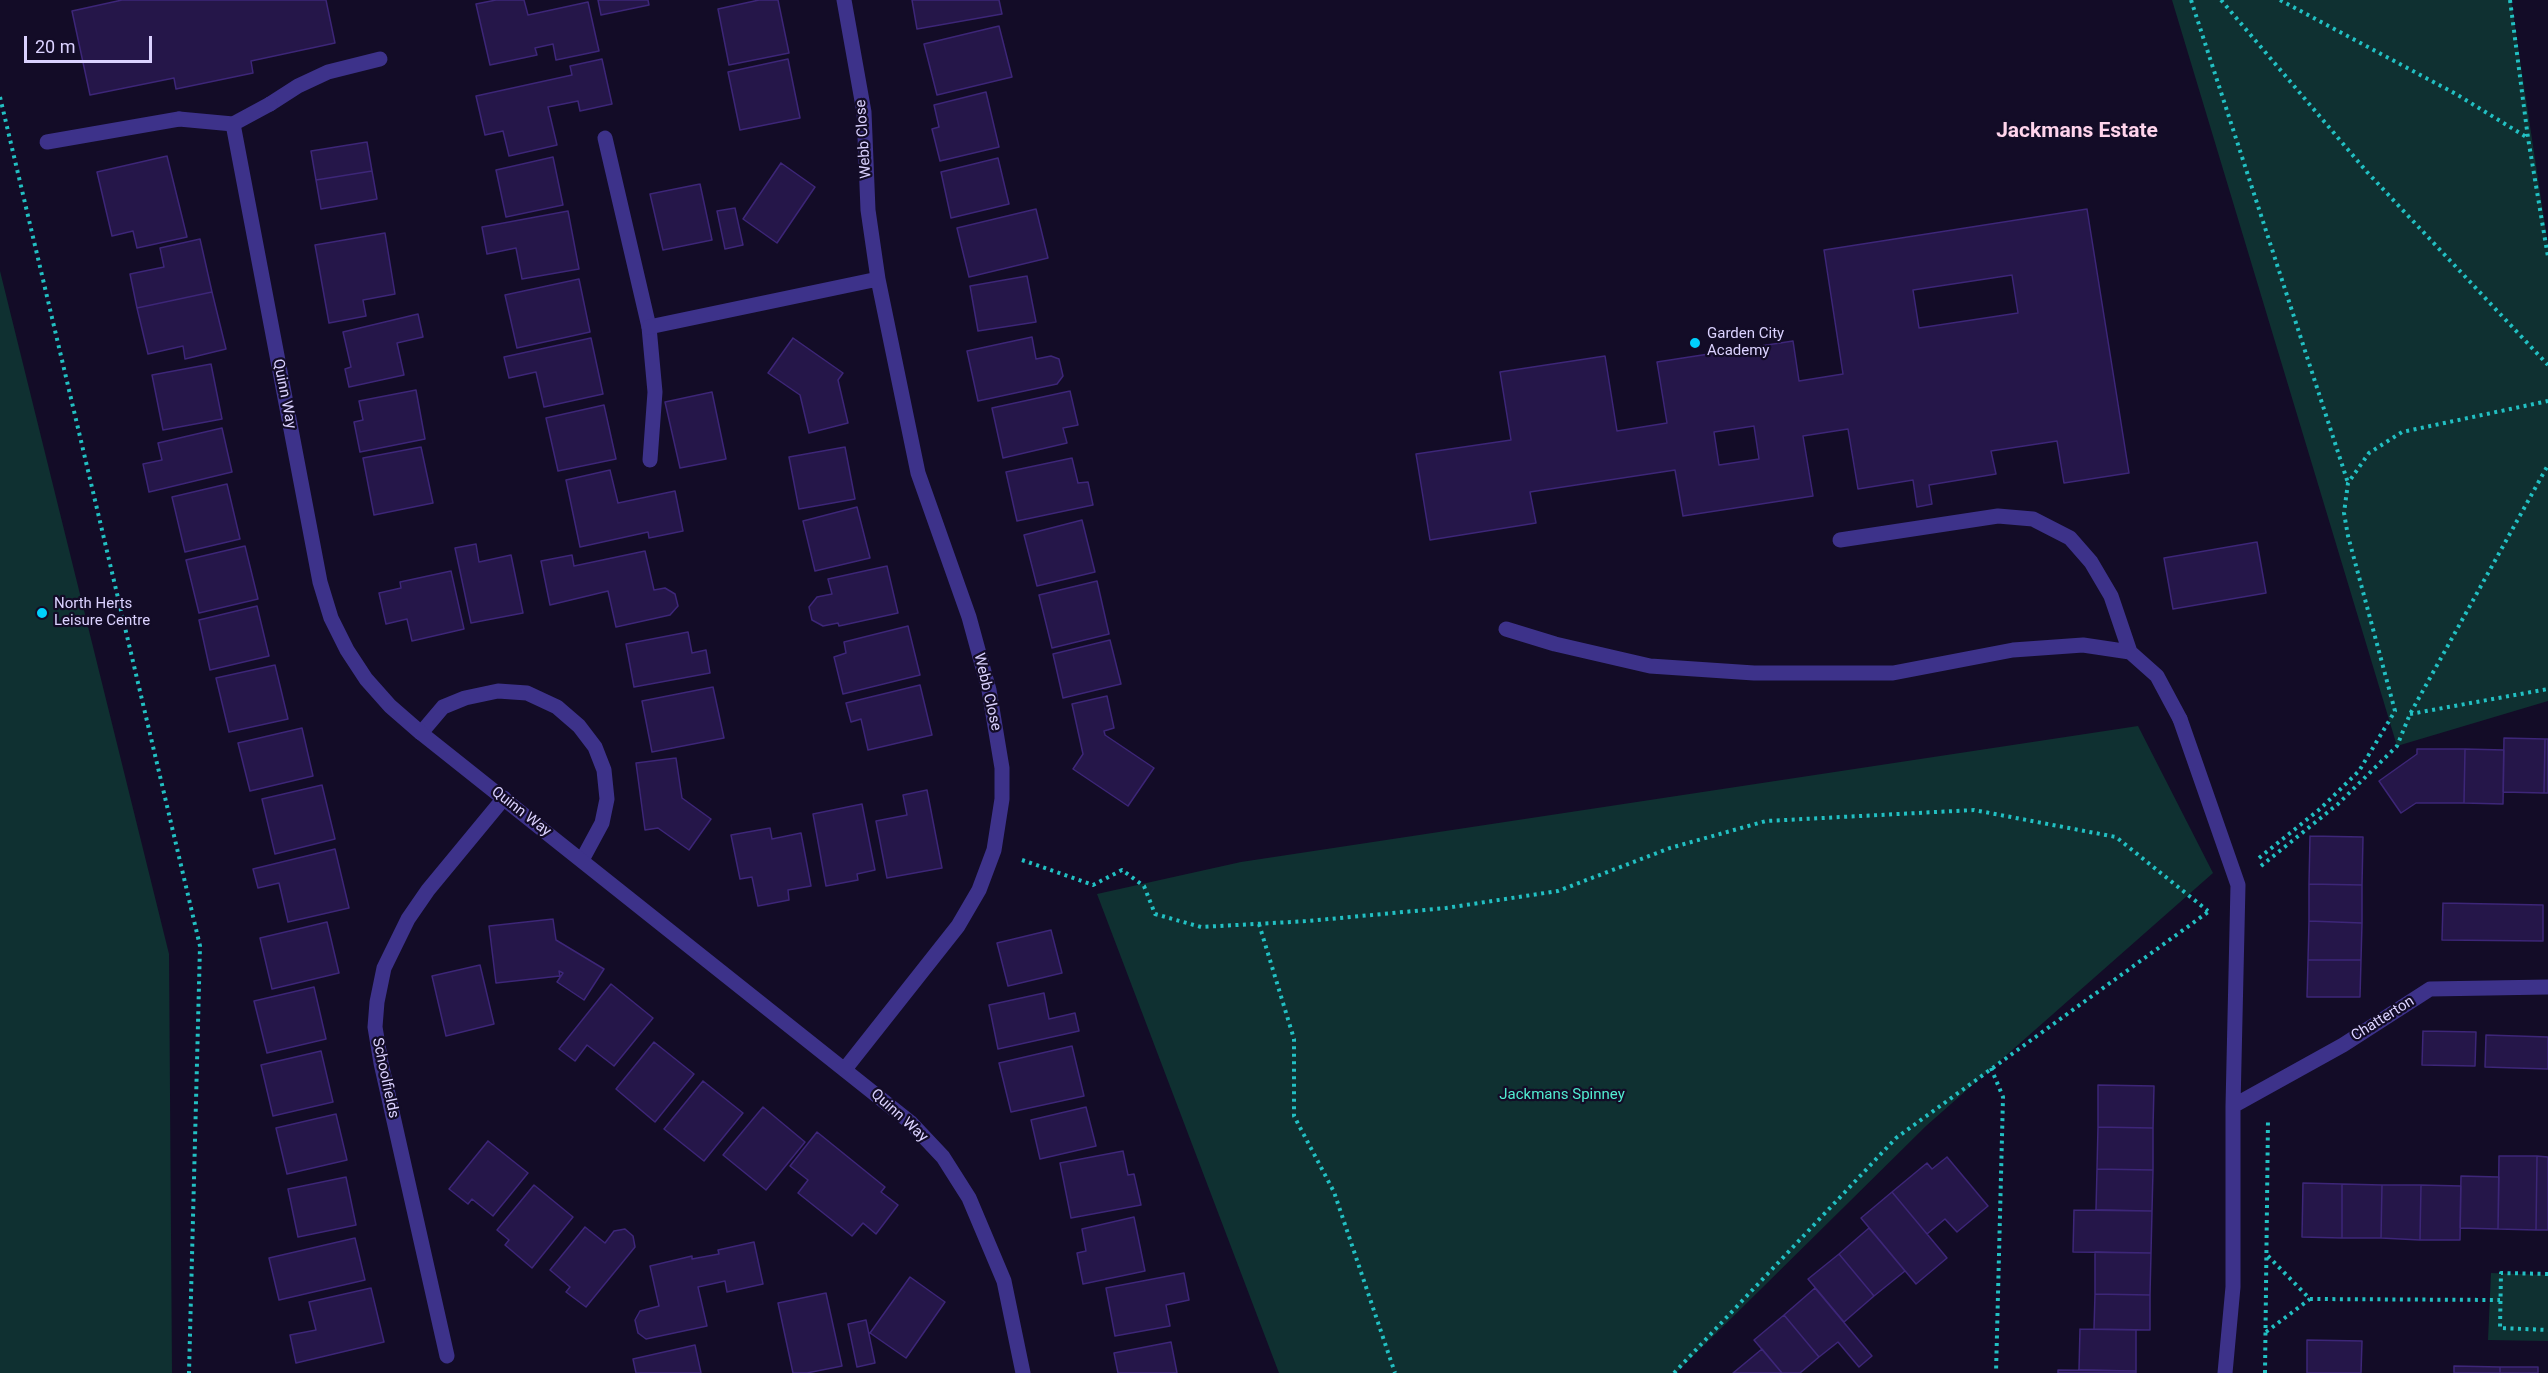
<!DOCTYPE html>
<style>
body{margin:0}
#map{position:relative;width:2548px;height:1373px;overflow:hidden;background:#130c27;font-family:Roboto,sans-serif}
canvas{display:block}
.scale{position:absolute;left:24px;top:36px;width:128px;height:27px;box-sizing:border-box;border:3px solid #dbd2ff;border-top:0;padding-left:8px;font-size:18px;line-height:21px;white-space:nowrap;color:#dbd2ff;-webkit-text-stroke:4px #130c27;paint-order:stroke}
</style>
<div id="map">
<canvas width="2548" height="1373"></canvas>
<div class="scale">20 m</div>
</div>
<script>
const ctx = document.querySelector('canvas').getContext('2d');
ctx.lineJoin = 'round';
function fillPath(path, color) { ctx.fillStyle = color; ctx.fill(path, 'evenodd'); }
const toPath = rows => new Path2D(rows.map(r => 'M' + r).join(''));
function stroke(path, color, width, dash) { ctx.strokeStyle = color; ctx.lineWidth = width; ctx.lineCap = dash ? 'butt' : 'round'; ctx.setLineDash(dash || []); ctx.stroke(path); }
function write(font, color, halo, rows, align = 'center') {
  ctx.font = font + ' Roboto,sans-serif'; ctx.lineWidth = 4.5; ctx.setLineDash([]); ctx.textBaseline = 'middle'; ctx.strokeStyle = halo; ctx.fillStyle = color; for (const [text, x, y, turn = 0] of rows) {
    ctx.save(); ctx.translate(x, y); ctx.rotate((+turn || 0) * Math.PI / 180); ctx.textAlign = isNaN(turn) ? turn : align; if (halo) ctx.strokeText(text, 0, 0); ctx.fillText(text, 0, 0); ctx.restore();
  }
}
fillPath(toPath([
 [2172,0,2511,0,2548,245,2548,701,2397,746],
 [0,271,169,954,172,1373,0,1373],
 [2138,726,2213,873,1926,1126,1676,1373,1279,1373,1097,894,1241,862],
 [2491,1273,2548,1275,2548,1341,2488,1340]
]), '#0f3031');
const building = toPath([
 [122,0,326,0,335,43,251,61,253,73,176,89,174,78,90,95,72,11,122,0],
 [496,0,524,0,528,15,588,2,599,51,556,60,553,44,535,48,537,55,490,65,476,4,496,0],
 [598,0,648,0,649,5,601,15,598,0],
 [759,0,778,0,789,53,729,65,718,9,759,0],
 [912,0,999,0,1002,14,917,29,912,0],
 [999,26,1012,77,937,95,924,44,999,26],
 [602,59,612,104,580,111,578,101,548,107,557,145,509,156,503,131,485,135,476,96,572,75,570,66,602,59],
 [788,59,800,118,740,130,728,72,788,59],
 [986,92,999,147,940,161,932,129,939,127,934,105,986,92],
 [367,142,372,171,316,180,311,151,367,142],
 [167,156,187,237,137,248,133,231,112,236,97,172,167,156],
 [553,157,563,205,506,217,496,170,553,157],
 [998,158,1009,204,951,218,941,172,998,158],
 [781,163,815,187,777,243,743,219,781,163],
 [372,171,377,199,321,209,316,180,372,171],
 [700,184,712,240,663,250,650,194,700,184],
 [735,208,743,245,725,249,717,211,735,208],
 [1036,209,1048,258,969,277,957,228,1036,209],
 [2087,209,2129,473,2064,483,2057,441,1991,451,1996,474,1929,485,1932,504,1917,507,1913,480,1858,489,1848,429,1803,436,1813,496,1683,516,1675,470,1530,492,1536,523,1430,540,1416,454,1511,440,1500,372,1605,356,1617,431,1667,423,1657,362,1793,341,1799,381,1843,374,1824,250,2087,209],
 [2012,275,2018,313,1919,328,1913,290,2012,275],
 [1754,426,1759,459,1719,465,1714,432,1754,426],
 [568,211,579,269,522,279,516,248,487,254,482,227,568,211],
 [385,233,395,294,363,300,366,316,329,323,315,245,385,233],
 [200,239,212,292,137,308,130,274,164,267,160,248,200,239],
 [1027,276,1036,322,978,331,970,286,1027,276],
 [579,279,590,332,517,348,505,295,579,279],
 [212,292,226,349,185,359,183,346,148,354,137,308,212,292],
 [418,314,423,337,397,343,404,375,349,387,345,369,351,367,343,332,418,314],
 [1032,337,1036,359,1051,356,1059,359,1063,376,1057,384,978,401,967,351,1032,337],
 [591,338,603,394,544,407,536,372,509,378,504,357,591,338],
 [793,338,843,373,838,380,848,423,809,433,800,395,768,373,793,338],
 [211,364,222,419,163,430,152,375,211,364],
 [416,390,425,439,360,452,354,422,363,420,359,401,416,390],
 [1070,391,1078,425,1063,428,1067,443,1003,458,992,408,1070,391],
 [712,392,726,459,680,468,665,402,712,392],
 [604,405,616,459,558,471,546,418,604,405],
 [222,428,232,472,149,492,143,464,162,460,158,443,222,428],
 [421,447,433,503,374,515,363,458,421,447],
 [845,447,855,499,799,509,789,457,845,447],
 [1072,458,1078,483,1088,482,1093,505,1017,521,1006,472,1072,458],
 [610,470,618,503,675,491,683,531,649,538,648,532,580,547,566,480,610,470],
 [227,484,240,539,185,552,172,497,227,484],
 [857,507,870,558,815,571,803,521,857,507],
 [1082,520,1095,572,1037,586,1024,535,1082,520],
 [2257,542,2266,593,2173,609,2164,558,2257,542],
 [476,544,479,562,511,555,523,613,471,623,455,548,476,544],
 [245,546,258,599,199,613,186,560,245,546],
 [645,551,654,590,665,588,675,594,678,606,670,615,616,627,608,591,550,605,541,561,572,555,574,566,645,551],
 [887,566,898,613,839,626,838,623,823,626,812,620,809,607,817,597,832,594,828,579,887,566],
 [451,571,464,629,412,641,407,619,386,624,379,593,401,588,400,582,451,571],
 [1097,581,1109,634,1052,648,1039,595,1097,581],
 [257,606,269,656,210,670,199,620,257,606],
 [908,626,920,675,843,694,834,657,846,653,844,642,908,626],
 [688,632,692,653,706,650,710,673,634,687,626,644,688,632],
 [1110,640,1121,684,1063,698,1053,654,1110,640],
 [275,665,288,719,229,732,216,678,275,665],
 [920,685,932,735,868,750,861,719,851,722,846,703,920,685],
 [713,687,724,738,652,752,642,701,713,687],
 [1107,696,1114,728,1104,731,1105,735,1154,768,1128,806,1073,769,1083,754,1072,704,1107,696],
 [302,728,313,776,250,791,238,743,302,728],
 [2504,738,2545,739,2544,793,2503,792,2504,738],
 [2545,739,2548,739,2548,793,2544,793,2545,739],
 [2417,749,2465,749,2464,803,2416,803,2401,813,2379,781,2417,754,2417,749],
 [2465,749,2504,750,2503,804,2464,803,2465,749],
 [676,758,682,798,711,819,689,850,658,828,645,830,636,763,676,758],
 [322,785,335,839,275,854,262,799,322,785],
 [927,790,942,868,887,878,876,821,907,815,903,795,927,790],
 [862,804,875,870,857,874,858,880,826,886,813,814,862,804],
 [770,828,772,839,801,833,811,886,788,890,789,900,758,906,752,877,740,879,731,835,770,828],
 [2310,836,2363,837,2362,885,2309,884,2310,836],
 [335,849,349,908,288,922,279,883,258,888,253,869,335,849],
 [2309,884,2362,885,2362,923,2309,921,2309,884],
 [2443,903,2543,905,2543,941,2442,940,2443,903],
 [553,919,556,940,604,969,584,1000,557,982,563,973,559,971,560,976,496,983,489,926,553,919],
 [2309,921,2362,923,2361,960,2308,960,2309,921],
 [327,922,339,973,272,989,260,938,327,922],
 [1051,930,1062,973,1008,986,997,943,1051,930],
 [2308,960,2361,960,2360,997,2307,997,2308,960],
 [480,965,494,1024,446,1036,432,976,480,965],
 [611,984,653,1018,614,1066,587,1045,575,1061,559,1049,611,984],
 [314,987,326,1039,267,1053,254,1001,314,987],
 [1044,993,1049,1019,1075,1013,1079,1031,998,1049,989,1005,1044,993],
 [2423,1031,2476,1032,2475,1066,2422,1065,2423,1031],
 [2486,1035,2548,1037,2548,1069,2485,1067,2486,1035],
 [654,1042,694,1074,655,1122,616,1089,654,1042],
 [1072,1046,1084,1096,1011,1112,999,1063,1072,1046],
 [321,1051,333,1102,273,1116,261,1065,321,1051],
 [703,1081,743,1113,704,1161,664,1129,703,1081],
 [2098,1085,2154,1086,2153,1128,2098,1127,2098,1085],
 [763,1107,805,1142,766,1190,723,1155,763,1107],
 [1086,1107,1096,1146,1040,1159,1031,1120,1086,1107],
 [336,1114,347,1160,287,1174,276,1128,336,1114],
 [2098,1127,2153,1128,2153,1170,2097,1169,2098,1127],
 [817,1132,885,1187,881,1192,898,1205,876,1234,863,1223,852,1236,798,1193,808,1180,790,1166,817,1132],
 [488,1141,528,1173,493,1216,472,1199,468,1204,449,1189,488,1141],
 [1123,1151,1128,1175,1134,1174,1141,1205,1071,1218,1060,1163,1123,1151],
 [2499,1156,2537,1156,2536,1230,2498,1229,2499,1156],
 [2537,1156,2548,1157,2548,1230,2536,1230,2537,1156],
 [1947,1157,1988,1206,1957,1232,1945,1219,1927,1234,1892,1192,1927,1163,1932,1169,1947,1157],
 [2097,1169,2153,1170,2152,1211,2096,1210,2097,1169],
 [2461,1176,2499,1177,2498,1229,2460,1228,2461,1176],
 [346,1177,356,1225,298,1237,288,1189,346,1177],
 [2303,1183,2342,1184,2342,1238,2302,1237,2303,1183],
 [2342,1184,2382,1185,2381,1238,2342,1238,2342,1184],
 [534,1185,573,1217,532,1268,505,1245,509,1240,497,1230,534,1185],
 [2382,1185,2421,1185,2420,1240,2381,1238,2382,1185],
 [2421,1185,2461,1186,2460,1240,2420,1240,2421,1185],
 [1892,1192,1947,1258,1916,1284,1861,1218,1892,1192],
 [2074,1210,2152,1211,2151,1253,2073,1252,2074,1210],
 [1134,1217,1145,1271,1083,1284,1077,1253,1086,1251,1082,1229,1134,1217],
 [585,1227,605,1243,614,1231,625,1229,633,1236,635,1247,586,1307,566,1292,570,1287,550,1270,585,1227],
 [1869,1228,1905,1271,1874,1296,1839,1254,1869,1228],
 [355,1238,365,1280,279,1300,269,1258,355,1238],
 [754,1242,763,1284,727,1292,725,1281,698,1287,707,1326,646,1339,638,1333,635,1320,640,1311,659,1306,650,1266,692,1256,692,1259,719,1254,718,1250,754,1242],
 [2095,1252,2151,1253,2150,1295,2095,1294,2095,1252],
 [1839,1254,1874,1296,1844,1322,1808,1279,1839,1254],
 [1184,1273,1189,1300,1166,1305,1170,1326,1115,1336,1106,1288,1184,1273],
 [910,1277,945,1302,906,1358,870,1333,910,1277],
 [371,1288,384,1342,296,1363,290,1335,316,1330,309,1302,371,1288],
 [1815,1288,1872,1356,1859,1367,1838,1342,1819,1357,1784,1315,1815,1288],
 [826,1293,842,1366,807,1373,793,1373,778,1303,826,1293],
 [2095,1294,2150,1295,2150,1330,2094,1329,2095,1294],
 [1784,1315,1819,1357,1800,1373,1782,1373,1754,1340,1784,1315],
 [866,1320,875,1363,857,1367,848,1324,866,1320],
 [2080,1329,2136,1330,2136,1371,2079,1370,2080,1329],
 [2307,1340,2362,1341,2361,1373,2307,1373,2307,1340],
 [1171,1342,1177,1373,1118,1373,1114,1353,1171,1342],
 [695,1345,701,1373,636,1373,633,1359,695,1345],
 [1762,1349,1782,1373,1733,1373,1762,1349],
 [2454,1366,2500,1367,2500,1373,2454,1373,2454,1366],
 [2500,1367,2538,1367,2538,1373,2500,1373,2500,1367],
 [2058,1370,2136,1371,2136,1373,2058,1373,2058,1370]
]);
fillPath(building, '#251649');
stroke(building, '#3d2678', 1.5);
stroke(toPath([
 [2191,0,2348,483],
 [2221,0,2367,172,2548,365],
 [2280,0,2456,94,2528,138],
 [2510,0,2528,138,2548,257],
 [0,97,200,946,189,1373],
 [2410,714,2548,689],
 [2259,858,2320,809,2359,771,2395,711,2348,536,2344,513,2348,483,2369,453,2402,432,2548,401],
 [1022,860,1093,885,1122,870,1144,886,1155,914,1201,927,1308,921,1446,908,1558,891,1670,848,1766,821,1974,810,2116,837,2208,911],
 [2261,866,2338,804,2397,746,2410,714,2548,465],
 [1259,924,1294,1039,1294,1116,1334,1192,1395,1373],
 [1991,1068,2003,1097,1996,1373],
 [2268,1256,2310,1299,2500,1300],
 [2548,1274,2501,1273,2500,1328,2548,1330],
 [2266,1332,2310,1299],
 [1674,1373,1896,1138,2208,912],
 [2265,1373,2268,1119]
]), '#22c0c3', 4, [3, 4.5]);
stroke(toPath([
 [270,104,298,86,328,72,380,59],
 [605,138,649,327,655,392,650,460],
 [47,142,179,119],
 [1840,540,1998,516,2033,519,2070,538,2091,562,2111,596,2130,652],
 [1506,629,1555,644,1650,666,1754,673,1893,673,2013,650,2083,645,2130,652,2157,676,2180,719],
 [421,733,443,707,465,698,498,691,527,693,557,707,579,726,595,747,604,770,607,799,602,823,582,860]
]), '#3d328a', 15);
stroke(toPath([
 [844,0,864,112,868,210,878,279,918,473,969,617,989,690,1002,768,1002,799,994,850,979,890,958,926,845,1069],
 [179,119,233,124,270,104],
 [233,124,320,582,331,618,347,650,366,679,390,706,421,733,910,1122,943,1157,969,1198,1004,1281,1023,1373],
 [649,327,878,279],
 [2180,719,2238,885,2233,1106,2233,1287,2225,1373],
 [2233,1106,2343,1045,2430,989,2548,987],
 [447,1356,381,1063,375,1027,377,1002,384,968,408,919,428,890,504,798]
]), '#3d328a', 15);
for (const [x, y, r, color] of [
 [1695,343,6,"#00d0fd"],
 [42,613,6,"#00d0fd"]
]) { const dot = new Path2D(); dot.arc(x, y, r, 0, 2 * Math.PI); ctx.fillStyle = color; ctx.fill(dot); stroke(dot, '#130c27', 2); }
write('15px', '#dbd2ff', '#130c27', [
 ["Webb Close",864,139,-94],
 ["Quinn Way",284,394,79],
 ["Webb Close",987,692,77],
 ["Quinn Way",521,812,38],
 ["Chatterton",2383,1019,-32],
 ["Schoolfields",385,1078,78],
 ["Quinn Way",899,1116,42]
]);
write('15px', '#dbd2ff', '#130c27', [
 ["Garden City",1707,334],
 ["Academy",1707,351],
 ["North Herts",54,604],
 ["Leisure Centre",54,621]
], 'left');
write('15px', '#51ecd1', '#130c27', [
 ["Jackmans Spinney",1562,1095]
]);
write('bold 21px', '#ffd4ec', '#130c27', [
 ["Jackmans Estate",2077,132]
]);
</script>
